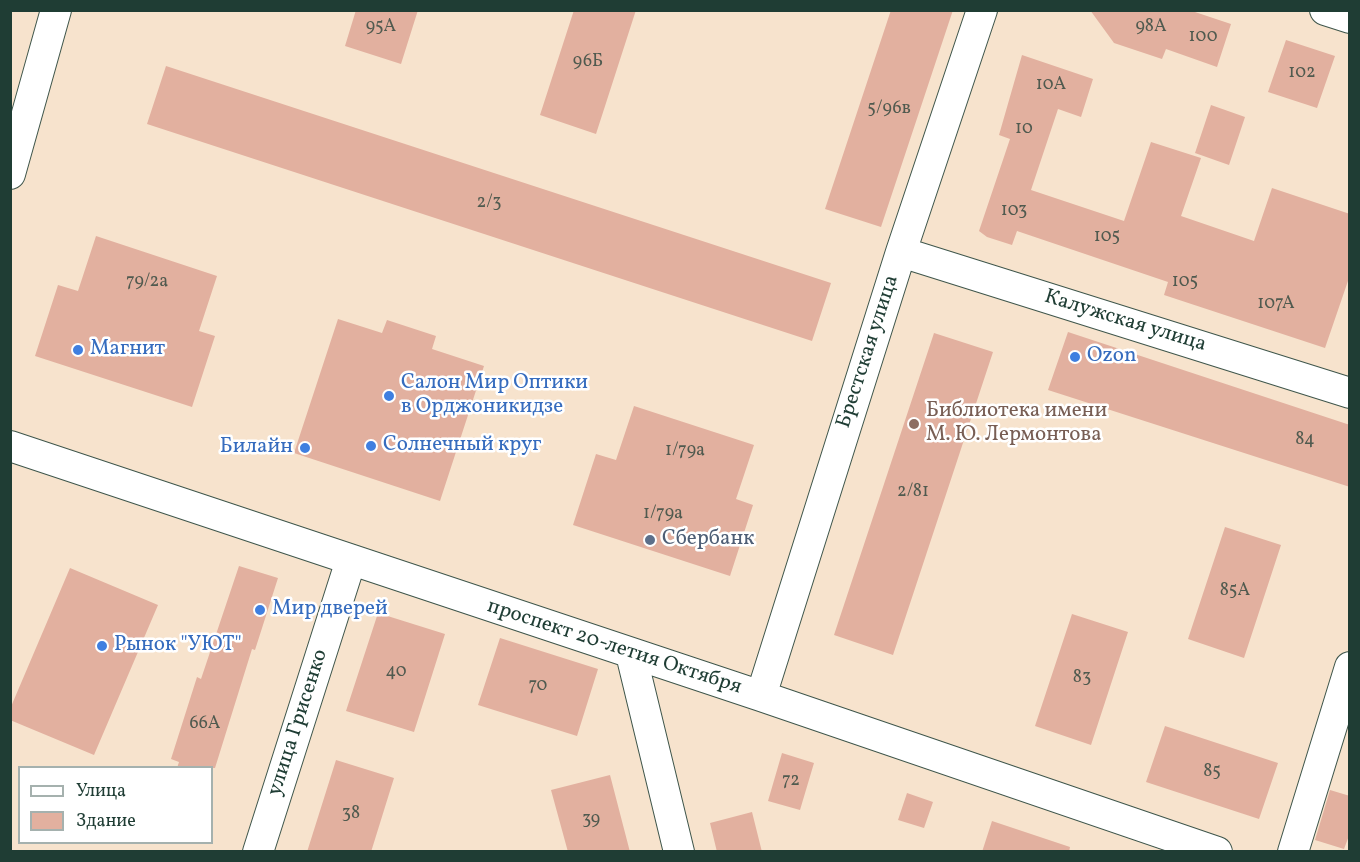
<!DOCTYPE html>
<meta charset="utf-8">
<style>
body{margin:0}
#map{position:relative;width:1360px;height:862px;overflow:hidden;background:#f7e3cd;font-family:Vollkorn,serif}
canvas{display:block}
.frame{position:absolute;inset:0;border:12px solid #1f3d34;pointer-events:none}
.legend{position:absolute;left:18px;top:766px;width:195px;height:78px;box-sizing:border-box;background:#fff;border:2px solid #a5b1ae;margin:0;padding:8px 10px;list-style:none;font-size:18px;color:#1f3d34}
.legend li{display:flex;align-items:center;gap:12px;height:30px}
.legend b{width:30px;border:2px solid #a5b1ae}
</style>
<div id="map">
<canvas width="1360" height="862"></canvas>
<div class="frame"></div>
<ul class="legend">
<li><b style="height:8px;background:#fff"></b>Улица</li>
<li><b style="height:16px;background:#e2b09f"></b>Здание</li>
</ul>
</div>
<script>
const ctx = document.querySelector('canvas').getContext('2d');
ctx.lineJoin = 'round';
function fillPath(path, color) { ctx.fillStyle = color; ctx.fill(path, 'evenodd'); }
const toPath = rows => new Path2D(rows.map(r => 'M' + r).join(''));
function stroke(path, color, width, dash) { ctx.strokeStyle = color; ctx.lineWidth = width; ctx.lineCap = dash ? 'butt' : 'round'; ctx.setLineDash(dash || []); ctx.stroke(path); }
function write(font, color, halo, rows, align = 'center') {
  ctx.font = font + ' Vollkorn,serif'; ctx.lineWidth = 5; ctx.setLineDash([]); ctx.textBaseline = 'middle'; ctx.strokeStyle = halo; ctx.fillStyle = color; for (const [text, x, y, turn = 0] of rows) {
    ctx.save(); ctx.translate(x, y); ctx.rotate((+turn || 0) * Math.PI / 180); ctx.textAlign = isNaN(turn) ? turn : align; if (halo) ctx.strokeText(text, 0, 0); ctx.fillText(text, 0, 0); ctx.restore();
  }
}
fillPath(toPath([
 [356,10,418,10,401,64,345,46],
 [574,10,636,10,596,134,540,115],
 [891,10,953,10,881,227,825,209],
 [1090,10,1189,10,1231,24,1217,67,1166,49,1162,59,1114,43],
 [1286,40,1335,56,1317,108,1268,92],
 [1022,55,1093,79,1081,117,1058,109,1031,190,1124,221,1151,142,1201,158,1181,216,1254,241,1272,188,1350,214,1350,275,1325,348,1164,295,1168,282,1017,231,1012,245,987,237,979,231,1010,139,999,135],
 [166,66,831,283,812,341,147,124],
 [1211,105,1245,117,1229,165,1195,153],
 [96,236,217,276,199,331,215,336,192,407,35,356,58,285,78,291],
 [338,319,382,333,387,320,436,336,432,349,484,366,440,501,294,453],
 [1068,332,1350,425,1350,487,1048,390],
 [934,333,993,352,893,655,834,635],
 [634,406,754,445,736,499,753,505,730,576,573,525,596,454,616,460],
 [1225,527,1281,545,1244,658,1188,639],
 [239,566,278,578,255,650,252,649,215,768,177,768,179,762,171,759,197,677,201,679],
 [70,568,158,605,94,755,10,720,10,709],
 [378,613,445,634,414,732,346,711],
 [1072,614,1128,632,1091,745,1035,726],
 [500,638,598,669,577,736,478,705],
 [1165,726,1278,763,1259,819,1146,782],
 [782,753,814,763,800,810,768,801],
 [336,760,394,778,371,852,307,852],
 [610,775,630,852,568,852,551,790],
 [1330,790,1350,796,1350,833,1344,849,1315,840],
 [907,793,933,802,924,828,898,820],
 [752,812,762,852,717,852,710,823],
 [992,821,1070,847,1069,852,982,852]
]), '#e2b09f');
const minor = toPath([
 [1325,10,1350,18],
 [10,174,56,10],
 [901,252,1350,393],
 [10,446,761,696,1217,852],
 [631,654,679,852],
 [761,696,901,252,982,10],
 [258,852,351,560],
 [1293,852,1350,667]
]);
stroke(minor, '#3f564b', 32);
stroke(minor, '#fff', 30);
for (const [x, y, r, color] of [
 [78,350,6,"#3f7fe0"],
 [1075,357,6,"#3f7fe0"],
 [389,396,6,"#3f7fe0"],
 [914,424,6,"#8d6e63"],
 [371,446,6,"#3f7fe0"],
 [305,448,6,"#3f7fe0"],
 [650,540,6,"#5c6f8a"],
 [260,610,6,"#3f7fe0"],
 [102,646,6,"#3f7fe0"]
]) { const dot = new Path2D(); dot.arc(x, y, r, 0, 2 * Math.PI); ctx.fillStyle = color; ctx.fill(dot); stroke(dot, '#fff', 2); }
write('18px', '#505a4f', null, [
 ["95А",381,28],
 ["98А",1151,28],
 ["100",1203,38],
 ["96Б",588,63],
 ["102",1302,74],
 ["10А",1051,86],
 ["5/96в",889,110],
 ["10",1024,130],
 ["2/3",489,204],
 ["103",1014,212],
 ["105",1107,238],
 ["79/2а",147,283],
 ["105",1185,283],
 ["107А",1276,305],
 ["84",1305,441],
 ["1/79а",685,452],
 ["2/81",913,493],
 ["1/79а",663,515],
 ["85А",1235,592],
 ["40",396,673],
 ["83",1082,679],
 ["70",538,687],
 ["66А",205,725],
 ["85",1212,773],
 ["72",791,782],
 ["38",351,815],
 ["39",591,821]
]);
write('21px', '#1f3d34', '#fff', [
 ["Калужская улица",1125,322,17],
 ["Брестская улица",869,352,-72],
 ["проспект 20-летия Октября",614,648,18],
 ["улица Грисенко",299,723,-72]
]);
write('21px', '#366cbe', '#fff', [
 ["Магнит",90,350],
 ["Ozon",1087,357],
 ["Салон Мир Оптики",401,384],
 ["в Орджоникидзе",401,408],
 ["Солнечный круг",383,446],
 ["Билайн",293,448,"right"],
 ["Мир дверей",272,610],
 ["Рынок \"УЮТ\"",114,646]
], 'left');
write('21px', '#785e54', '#fff', [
 ["Библиотека имени",926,412],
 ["М. Ю. Лермонтова",926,436]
], 'left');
write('21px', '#4e5e75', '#fff', [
 ["Сбербанк",662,540]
], 'left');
</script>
